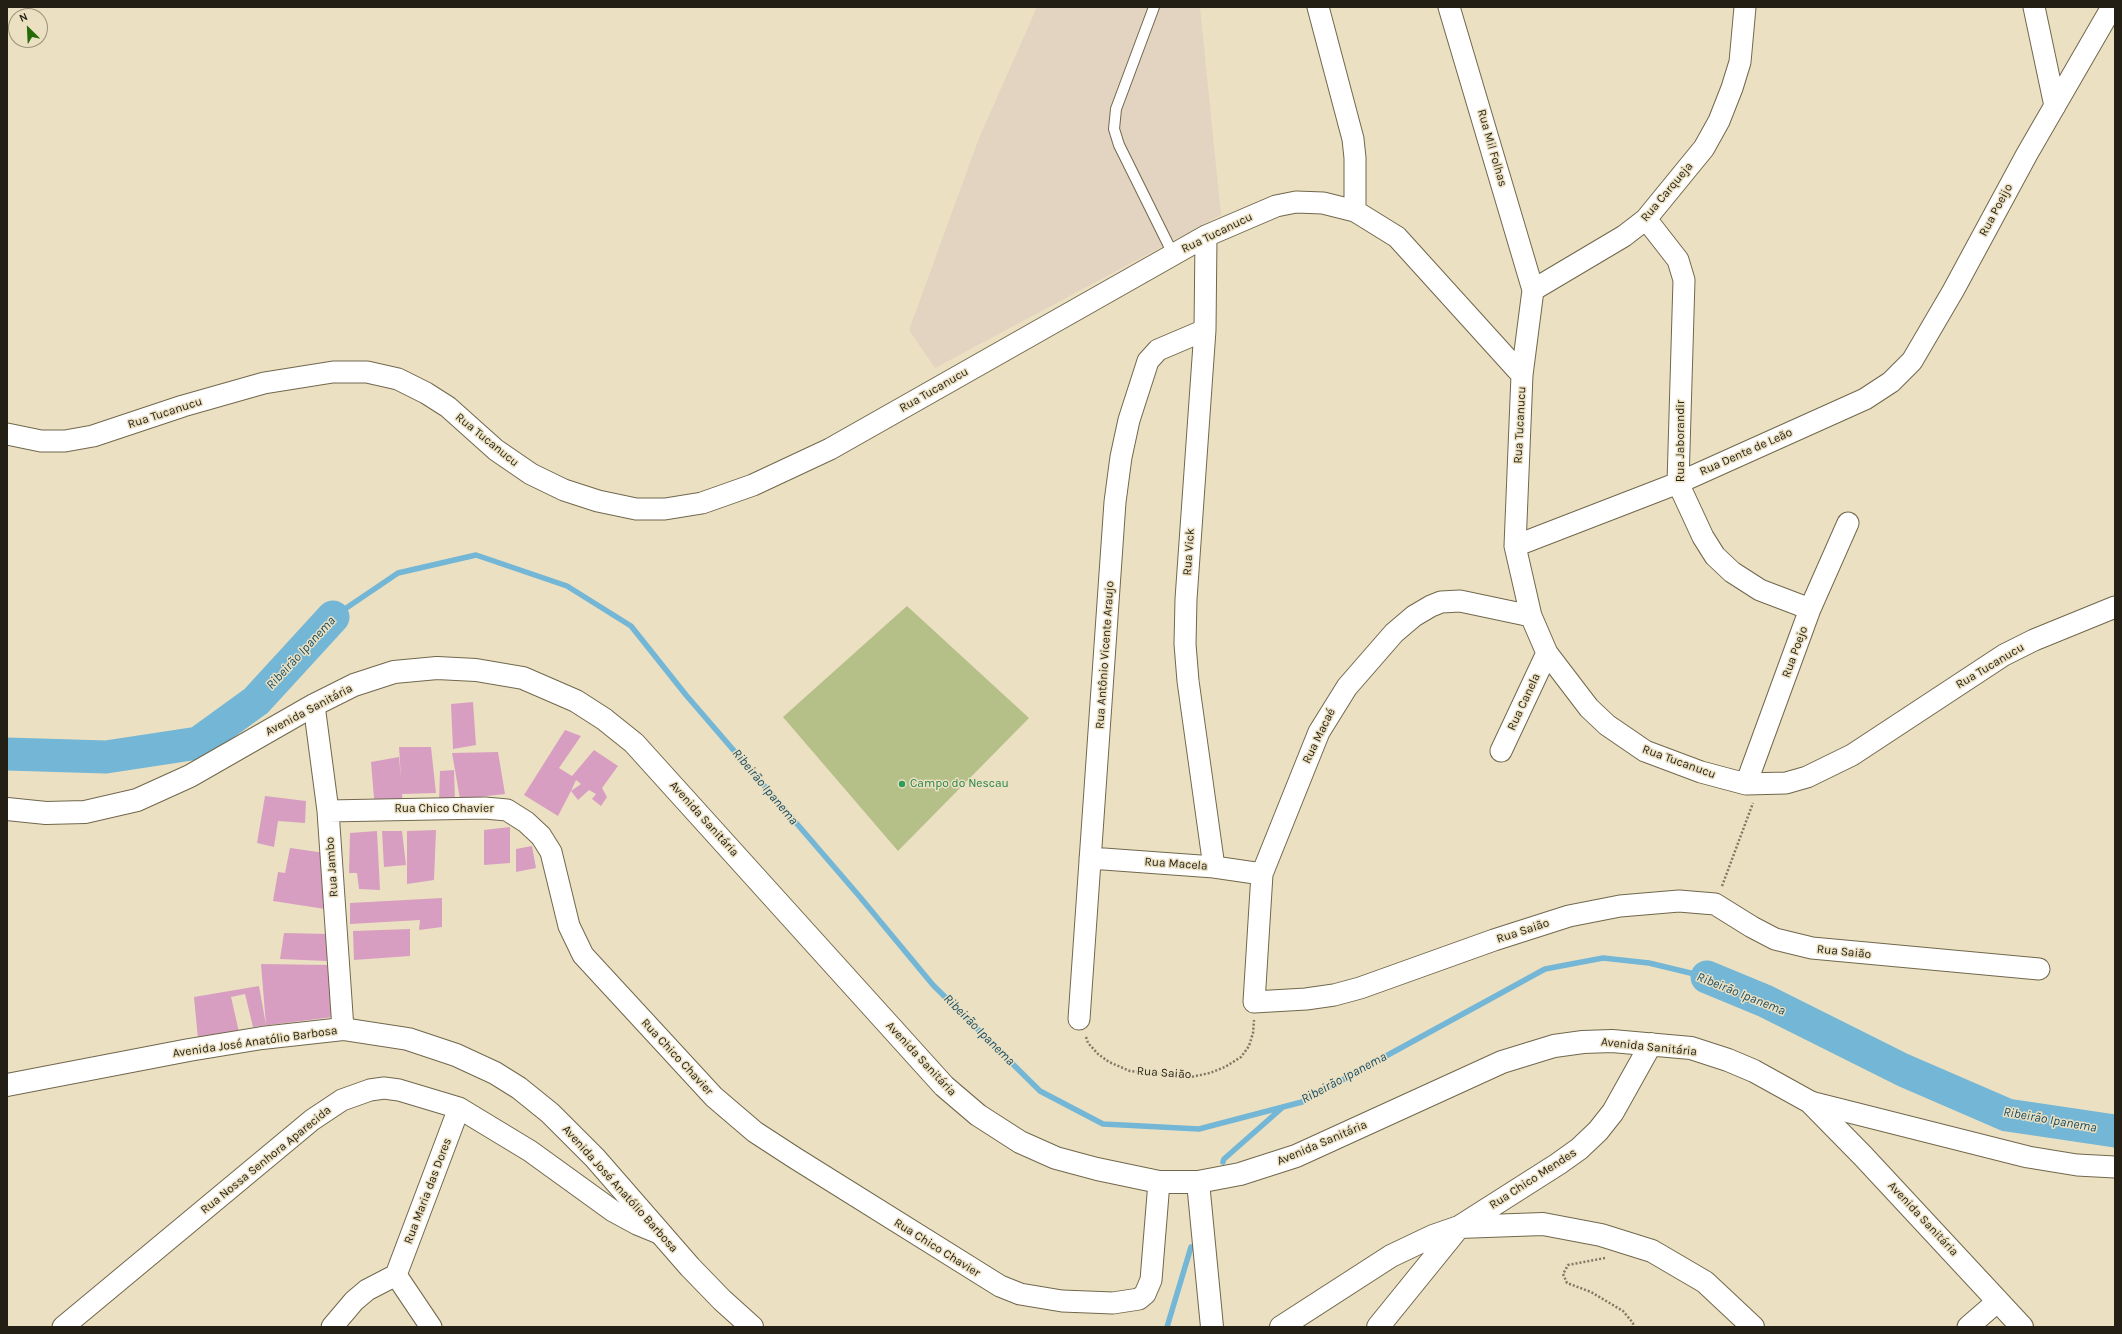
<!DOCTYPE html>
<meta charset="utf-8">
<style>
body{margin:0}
#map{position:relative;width:2122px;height:1334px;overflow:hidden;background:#ebe0c2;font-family:Karla,sans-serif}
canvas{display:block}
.frame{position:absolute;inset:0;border:8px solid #241f14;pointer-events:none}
.north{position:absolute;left:8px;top:8px;width:40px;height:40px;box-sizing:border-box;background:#ebe0c2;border:1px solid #9b937c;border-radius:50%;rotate:336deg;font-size:11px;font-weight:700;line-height:16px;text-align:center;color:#241f14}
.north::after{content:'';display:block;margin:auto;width:14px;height:18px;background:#246b08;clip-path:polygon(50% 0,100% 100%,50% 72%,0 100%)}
</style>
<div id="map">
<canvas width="2122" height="1334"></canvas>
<div class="frame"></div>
<div class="north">N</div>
</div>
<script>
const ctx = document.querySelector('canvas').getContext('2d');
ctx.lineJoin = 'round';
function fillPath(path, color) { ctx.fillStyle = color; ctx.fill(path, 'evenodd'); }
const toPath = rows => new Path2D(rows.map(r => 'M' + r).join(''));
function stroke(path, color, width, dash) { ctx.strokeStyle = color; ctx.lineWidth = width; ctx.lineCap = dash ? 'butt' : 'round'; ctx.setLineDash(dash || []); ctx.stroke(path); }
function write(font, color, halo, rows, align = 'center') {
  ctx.font = font + ' Karla,sans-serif'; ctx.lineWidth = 3; ctx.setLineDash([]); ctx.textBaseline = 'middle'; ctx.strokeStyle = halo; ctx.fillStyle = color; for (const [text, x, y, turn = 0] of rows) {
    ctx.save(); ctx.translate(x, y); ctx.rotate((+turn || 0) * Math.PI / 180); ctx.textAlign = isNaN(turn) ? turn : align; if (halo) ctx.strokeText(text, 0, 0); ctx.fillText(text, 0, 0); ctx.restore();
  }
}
fillPath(toPath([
 [1037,7,1200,7,1221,215,935,368,909,330,979,138]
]), '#e3d4c2');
fillPath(toPath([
 [907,606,1029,718,898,851,783,717]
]), '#b5bf88');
stroke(toPath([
 [333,617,398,573,476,555,567,586,631,626,686,695,860,897,933,985,1040,1091,1103,1124,1199,1129,1302,1102,1545,969,1603,958,1649,963,1707,977],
 [1223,1162,1224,1159,1283,1107],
 [1167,1327,1191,1247]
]), '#73b6d6', 5.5);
stroke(toPath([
 [7,754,106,757,198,743,256,701,333,617],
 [1707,977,1765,1001,1903,1070,2007,1115,2115,1131]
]), '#73b6d6', 33);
fillPath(toPath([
 [473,702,476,745,453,749,451,704],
 [565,730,581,736,559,768,572,776,594,750,618,766,602,788,607,797,601,806,592,799,596,794,589,790,578,800,571,791,558,816,524,795],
 [576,780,581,784,571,791],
 [399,747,431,747,436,793,402,794,403,803,375,810,371,762,399,757,401,779],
 [498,752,505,794,460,799,452,753],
 [454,770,455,801,439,802,440,771],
 [265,796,306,801,305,823,278,821,274,847,257,843],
 [510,827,510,863,484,865,484,830],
 [436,830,434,880,407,884,407,831],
 [377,831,380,890,359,889,357,873,349,873,350,833],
 [382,831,402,831,406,865,384,867],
 [532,846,536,868,516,872,516,849],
 [290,848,325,853,325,909,273,901,278,872,285,873],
 [442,898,442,927,419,930,420,920,350,924,350,903],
 [410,929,410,956,354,960,353,931],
 [284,933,329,934,327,961,280,959],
 [261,964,329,965,333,1017,253,1027,245,994,231,997,239,1032,198,1039,194,997,259,986,266,1025]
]), '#d79ec1');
const lane = toPath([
 [1154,7,1116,109,1114,129,1119,145,1173,254]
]);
const street = toPath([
 [1318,7,1353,139,1355,158,1355,211],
 [1449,7,1533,290],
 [2034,7,2055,106],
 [1646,219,1678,260,1684,280,1678,483,1703,537,1715,556,1732,572,1760,590,1810,609],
 [1206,236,1205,330,1186,599,1185,644,1188,681,1214,867],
 [1522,375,1533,290,1624,236,1646,219,1704,148,1719,121,1732,88,1740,62,1745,7],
 [7,434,41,441,65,441,93,436,183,406,264,383,333,372,367,372,398,379,426,393,448,407,496,450,531,474,564,490,598,501,636,509,665,509,702,503,753,485,830,449,1206,236,1276,206,1296,202,1323,203,1355,211,1397,237,1522,375,1515,546,1531,616,1547,653,1589,708,1607,725,1645,751,1701,772,1746,784,1786,783,1807,777,1852,755,2004,655,2034,640,2115,607],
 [1515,546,1678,483,1865,399,1891,382,1912,361,1953,291,2027,154,2112,7],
 [1531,616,1460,601,1441,602,1431,606,1414,616,1394,633,1347,687,1319,732,1262,874,1254,1002,1306,999,1334,995,1360,988,1494,940,1569,916,1620,906,1679,901,1715,904,1752,927,1775,939,1812,948,2039,969],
 [314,705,328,811,343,1029],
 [1501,751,1547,653],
 [1746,784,1810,609,1848,523],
 [328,811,485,808,507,810,526,822,541,836,551,852,569,926,583,955,714,1097,755,1132,795,1158,1000,1286,1020,1294,1062,1301,1113,1303,1139,1299,1145,1294,1151,1280,1159,1182],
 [1090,858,1214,867,1262,874],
 [1079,1019,1115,502,1121,457,1129,420,1148,361,1158,350,1205,330],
 [1810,1102,2028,1157,2077,1165,2115,1167],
 [396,1275,459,1108],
 [396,1275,431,1327],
 [63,1327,312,1120,342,1100,370,1090,384,1088,399,1090,459,1108,530,1151,613,1211,637,1224,659,1233],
 [332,1327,354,1301,367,1290,396,1275],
 [1968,1327,1998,1301]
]);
const secondary = toPath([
 [7,809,46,813,85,812,137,800,190,776,314,705,354,685,394,672,437,668,476,670,523,678,576,701,604,719,634,743,944,1086,978,1115,1020,1142,1056,1158,1097,1169,1159,1182,1198,1182,1240,1174,1296,1156,1502,1062,1554,1046,1583,1042,1612,1041,1691,1048,1728,1060,1754,1071,1810,1102,1863,1156,2022,1327],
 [7,1085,189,1050,262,1038,343,1029,408,1039,456,1055,495,1073,519,1088,550,1113,595,1158,690,1267,722,1300,752,1327],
 [1198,1182,1212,1327],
 [1281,1327,1391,1256,1433,1236,1459,1227,1543,1224,1601,1235,1652,1251,1705,1282,1753,1327],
 [1378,1327,1459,1227,1558,1164,1579,1149,1598,1131,1613,1112,1651,1044]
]);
stroke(lane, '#71674c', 12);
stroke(street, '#71674c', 23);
stroke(secondary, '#71674c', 24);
stroke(toPath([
 [1722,886,1753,803],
 [1086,1037,1088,1043,1098,1054,1109,1062,1130,1071,1191,1077,1210,1073,1225,1067,1241,1057,1249,1046,1253,1033,1254,1020],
 [1605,1258,1568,1265,1563,1274,1567,1283,1591,1292,1623,1311,1633,1323,1633,1327]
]), '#807865', 2.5, [2, 2]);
stroke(lane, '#fff', 10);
stroke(street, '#fff', 21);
stroke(secondary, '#fff', 22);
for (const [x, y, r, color] of [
 [902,784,4,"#2e9e5b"]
]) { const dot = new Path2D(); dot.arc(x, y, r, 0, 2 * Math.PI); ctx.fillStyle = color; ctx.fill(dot); stroke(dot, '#ebe0c2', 1.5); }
write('12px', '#241f14', '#ebe0c2', [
 ["Rua Mil Folhas",1492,148,74],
 ["Rua Carqueja",1667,192,-50],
 ["Rua Poeijo",1996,210,-62],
 ["Rua Tucanucu",1217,233,-26],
 ["Rua Tucanucu",934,390,-30],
 ["Rua Tucanucu",165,413,-18],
 ["Rua Tucanucu",1520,425,-87],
 ["Rua Tucanucu",487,440,39],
 ["Rua Jaborandir",1681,441,-90],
 ["Rua Dente de Leão",1746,452,-24],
 ["Rua Vick",1189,552,-86],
 ["Rua Poejo",1795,652,-70],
 ["Rua Antônio Vicente Araujo",1105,655,-86],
 ["Rua Tucanucu",1990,666,-31],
 ["Rua Canela",1524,702,-65],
 ["Avenida Sanitária",309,710,-28],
 ["Rua Macaé",1319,736,-64],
 ["Rua Tucanucu",1679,762,20],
 ["Rua Chico Chavier",444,809],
 ["Avenida Sanitária",704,819,48],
 ["Rua Macela",1176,864,4],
 ["Rua Jambo",332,867,-94],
 ["Rua Saião",1523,931,-18],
 ["Rua Saião",1844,952,6],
 ["Avenida José Anatólio Barbosa",255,1042,-8],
 ["Avenida Sanitária",1649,1047,6],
 ["Rua Chico Chavier",677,1057,47],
 ["Avenida Sanitária",921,1059,47],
 ["Rua Saião",1164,1073,4],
 ["Avenida Sanitária",1322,1143,-23],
 ["Rua Nossa Senhora Aparecida",266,1160,-39],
 ["Rua Chico Mendes",1533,1179,-33],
 ["Avenida José Anatólio Barbosa",620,1189,48],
 ["Rua Maria das Dores",428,1191,-69],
 ["Avenida Sanitária",1923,1219,47],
 ["Rua Chico Chavier",937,1248,32]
]);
write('12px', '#27864d', '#ebe0c2', [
 ["Campo do Nescau",910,784]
], 'left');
write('italic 13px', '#174d64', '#ebe0c2', [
 ["Ribeirão Ipanema",301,653,-47],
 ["Ribeirão Ipanema",765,787,50],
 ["Ribeirão Ipanema",1741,994,22],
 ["Ribeirão Ipanema",979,1030,45],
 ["Ribeirão Ipanema",1344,1078,-28],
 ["Ribeirão Ipanema",2050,1120,10]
]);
</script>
